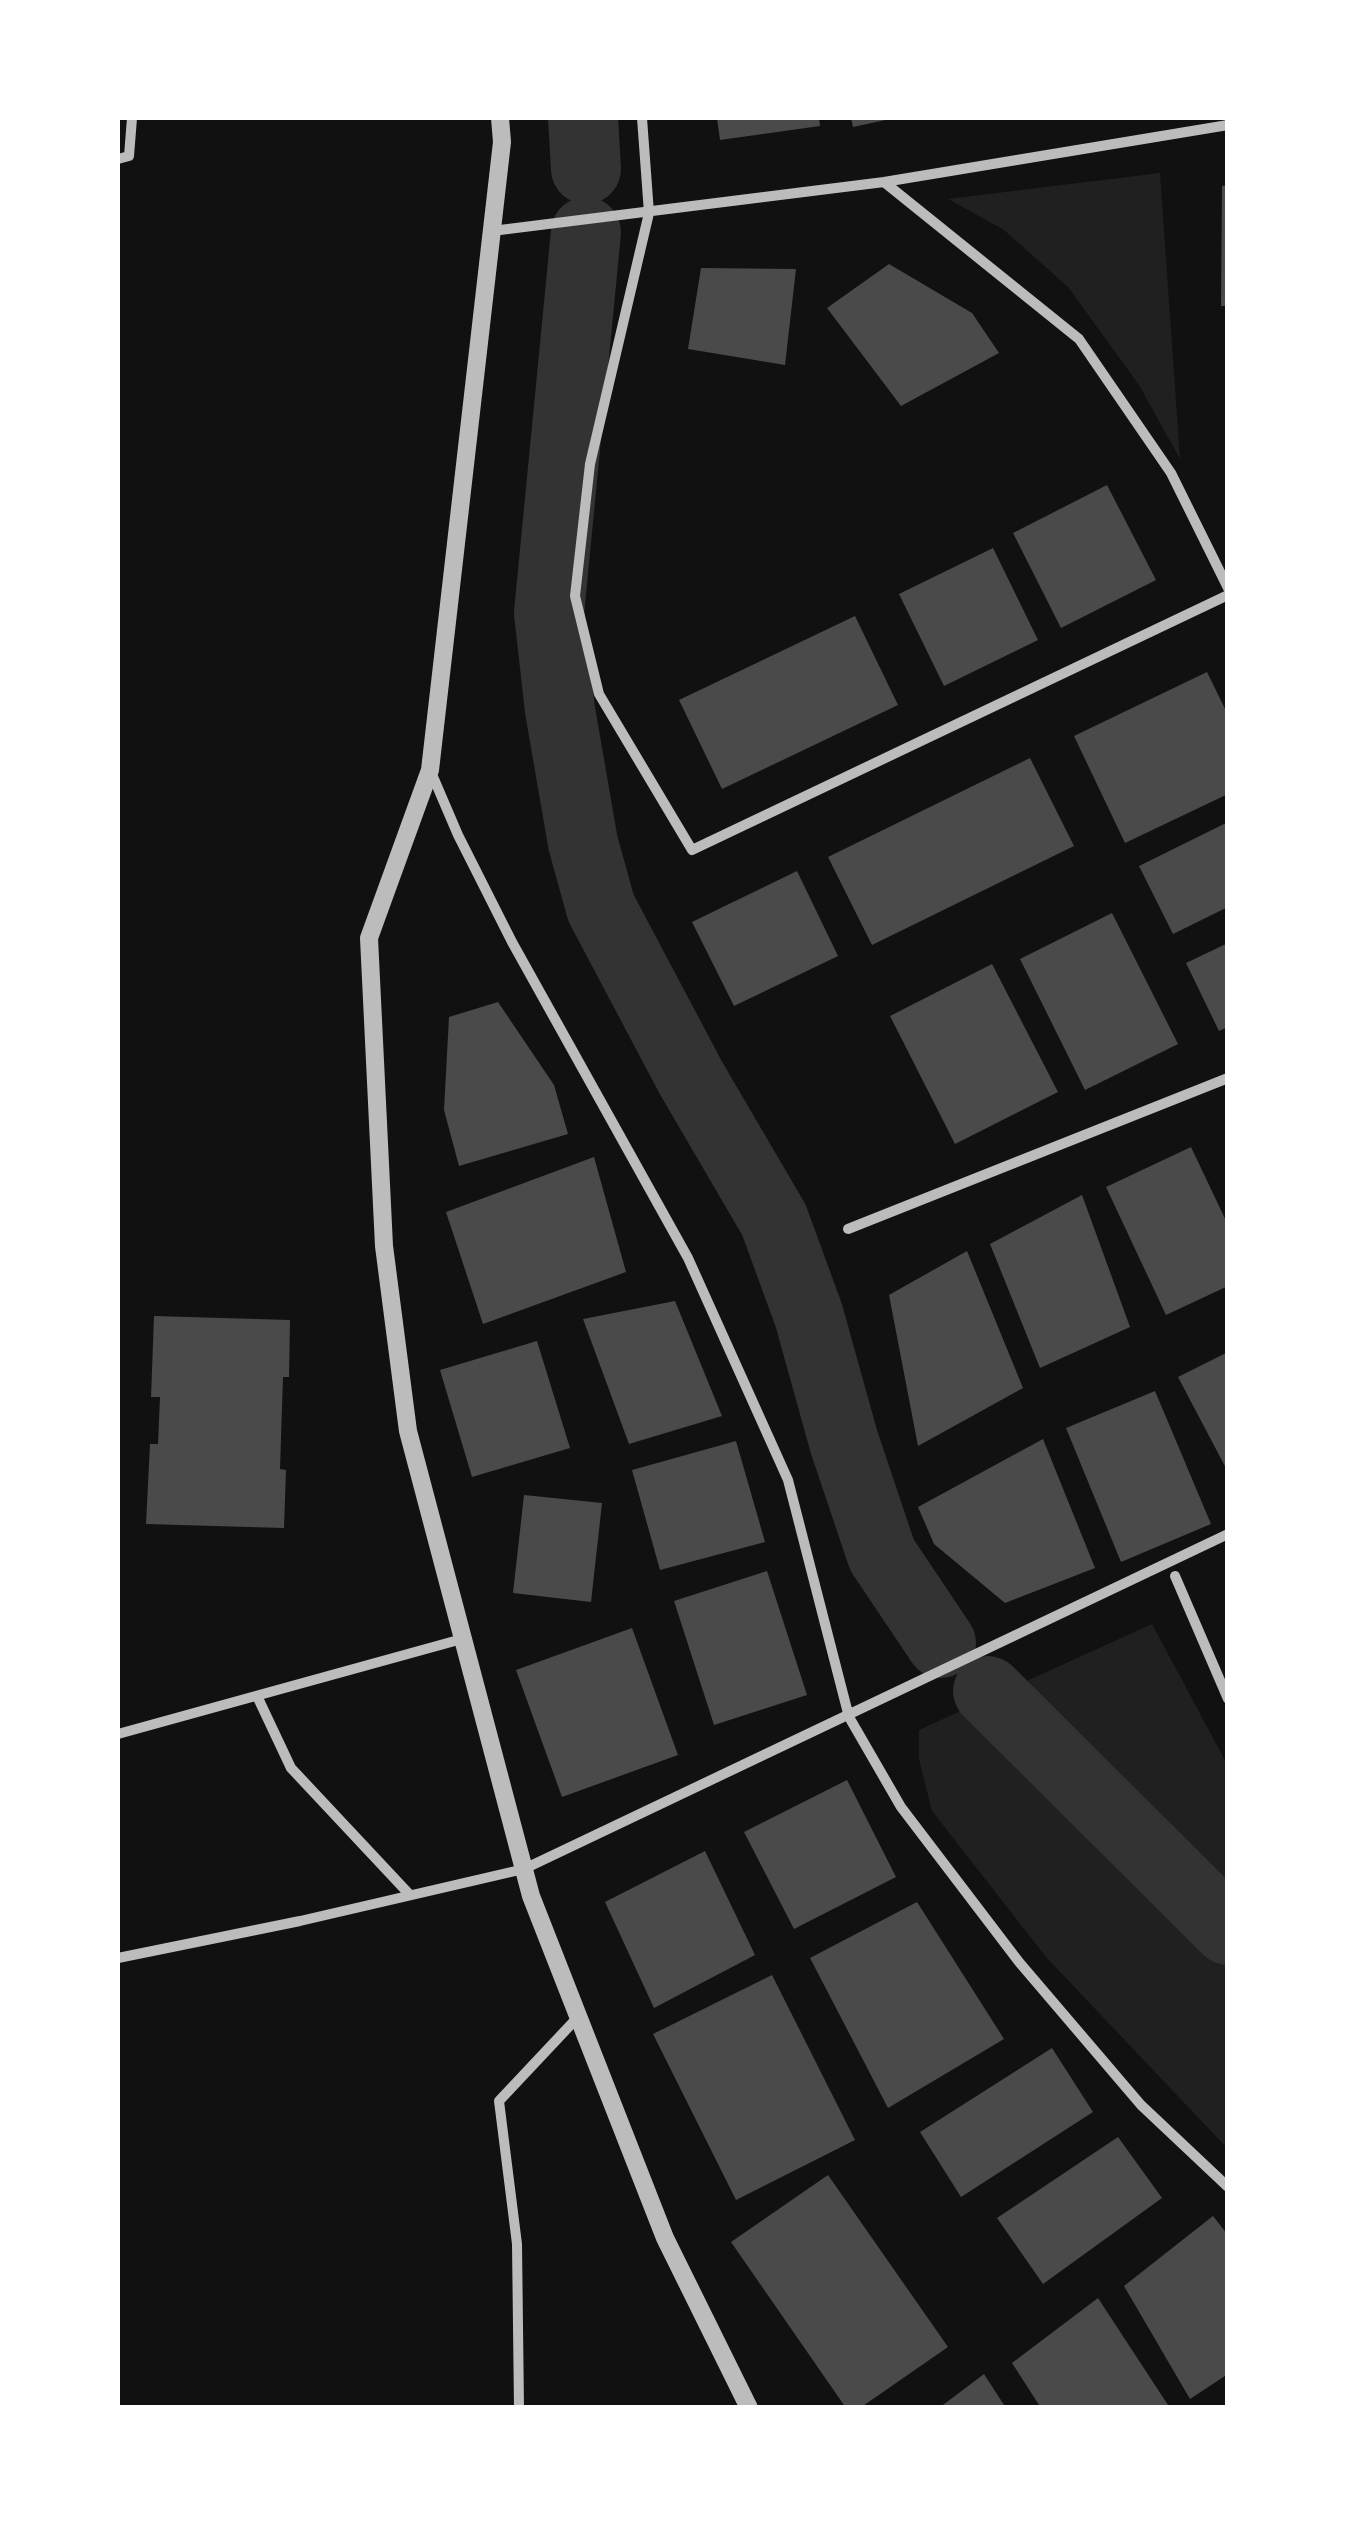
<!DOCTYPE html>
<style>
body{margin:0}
#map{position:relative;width:1345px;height:2525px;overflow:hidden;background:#111;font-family:"Varela Round",sans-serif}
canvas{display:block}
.frame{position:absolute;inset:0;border:120px solid #fff;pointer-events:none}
</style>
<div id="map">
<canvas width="1345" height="2525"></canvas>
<div class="frame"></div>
</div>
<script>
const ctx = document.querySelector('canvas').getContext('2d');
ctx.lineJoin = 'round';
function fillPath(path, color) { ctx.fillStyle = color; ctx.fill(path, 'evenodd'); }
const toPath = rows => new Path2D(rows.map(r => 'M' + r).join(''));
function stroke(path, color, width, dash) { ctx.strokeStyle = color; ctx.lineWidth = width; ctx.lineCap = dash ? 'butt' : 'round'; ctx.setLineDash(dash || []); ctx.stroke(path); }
fillPath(toPath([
 [1160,173,1180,459,1139,385,1068,287,1004,230,948,199],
 [1152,1624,1227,1764,1227,2148,1046,1957,932,1811,919,1759,919,1730]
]), '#202020');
stroke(toPath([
 [583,118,586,169],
 [586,232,549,613,560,710,583,843,601,908,691,1078,774,1220,809,1316,844,1442,882,1555,941,1643],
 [988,1691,1228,1930]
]), '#333', 70);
fillPath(toPath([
 [717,118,819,118,820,126,720,140],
 [851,118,890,118,890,119,853,127],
 [1228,185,1228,306,1221,306,1222,186],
 [889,264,972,313,999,353,901,406,827,308],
 [701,268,796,269,785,365,688,349],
 [1107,485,1156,580,1061,628,1013,533],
 [993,548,1038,640,944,686,899,594],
 [855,616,898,705,722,789,679,700],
 [1207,672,1228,715,1228,794,1125,843,1074,736],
 [1030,758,1074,846,872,945,828,857],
 [1228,822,1228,907,1173,934,1139,866],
 [797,871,838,956,734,1006,692,922],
 [1112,913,1178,1044,1085,1090,1020,959],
 [1228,943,1228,1027,1219,1031,1186,963],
 [992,964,1058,1092,955,1144,890,1016],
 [498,1002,554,1085,568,1134,459,1166,444,1110,449,1017],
 [1191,1147,1228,1225,1228,1286,1166,1315,1106,1187],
 [594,1157,626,1272,483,1324,446,1212],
 [1082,1195,1130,1327,1040,1368,990,1244],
 [967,1251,1023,1388,918,1446,889,1295],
 [675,1301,722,1416,629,1444,583,1319],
 [154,1316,290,1320,289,1377,283,1377,280,1469,286,1470,284,1528,146,1524,150,1444,158,1444,160,1397,151,1397],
 [537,1341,570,1448,472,1477,440,1370],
 [1228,1352,1228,1472,1178,1377],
 [1155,1391,1211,1524,1121,1562,1066,1428],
 [1043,1439,1095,1568,1005,1603,934,1544,918,1507],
 [736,1441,765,1542,660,1570,632,1470],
 [524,1495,602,1503,591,1602,513,1593],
 [767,1571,807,1695,714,1725,674,1601],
 [632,1628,678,1755,562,1797,516,1670],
 [847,1780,896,1877,794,1929,744,1832],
 [705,1851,755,1955,654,2008,605,1902],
 [917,1902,1004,2039,888,2108,810,1958],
 [772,1975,855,2140,736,2200,653,2034],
 [1052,2048,1093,2112,961,2197,920,2132],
 [1118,2137,1162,2198,1043,2284,997,2218],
 [828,2175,948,2347,860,2408,846,2408,731,2242],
 [1213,2216,1228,2235,1228,2374,1190,2399,1124,2286],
 [1098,2298,1168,2405,1166,2408,1041,2408,1012,2363],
 [984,2374,1006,2408,939,2408]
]), '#4a4a4a');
stroke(toPath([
 [642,118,649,213,590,464,575,596,599,694,692,850,1228,595],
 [118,159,129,156,132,118],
 [884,182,1079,339,1171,473,1228,588],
 [492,231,884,182,1228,125],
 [431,772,458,835,512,942,688,1258,788,1480,849,1717,901,1807,1019,1962,1141,2105,1228,2187],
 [848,1229,1228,1078],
 [1175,1576,1228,1699],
 [257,1696,291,1768,410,1895],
 [118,1734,462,1639],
 [118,1958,300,1921,524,1869,1228,1534],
 [519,2408,517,2244,499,2101,578,2017]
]), '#bcbcbc', 10);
stroke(toPath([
 [500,118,502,142,430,770,369,938,384,1246,408,1431,531,1896,665,2238,749,2408]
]), '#bcbcbc', 18);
</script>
